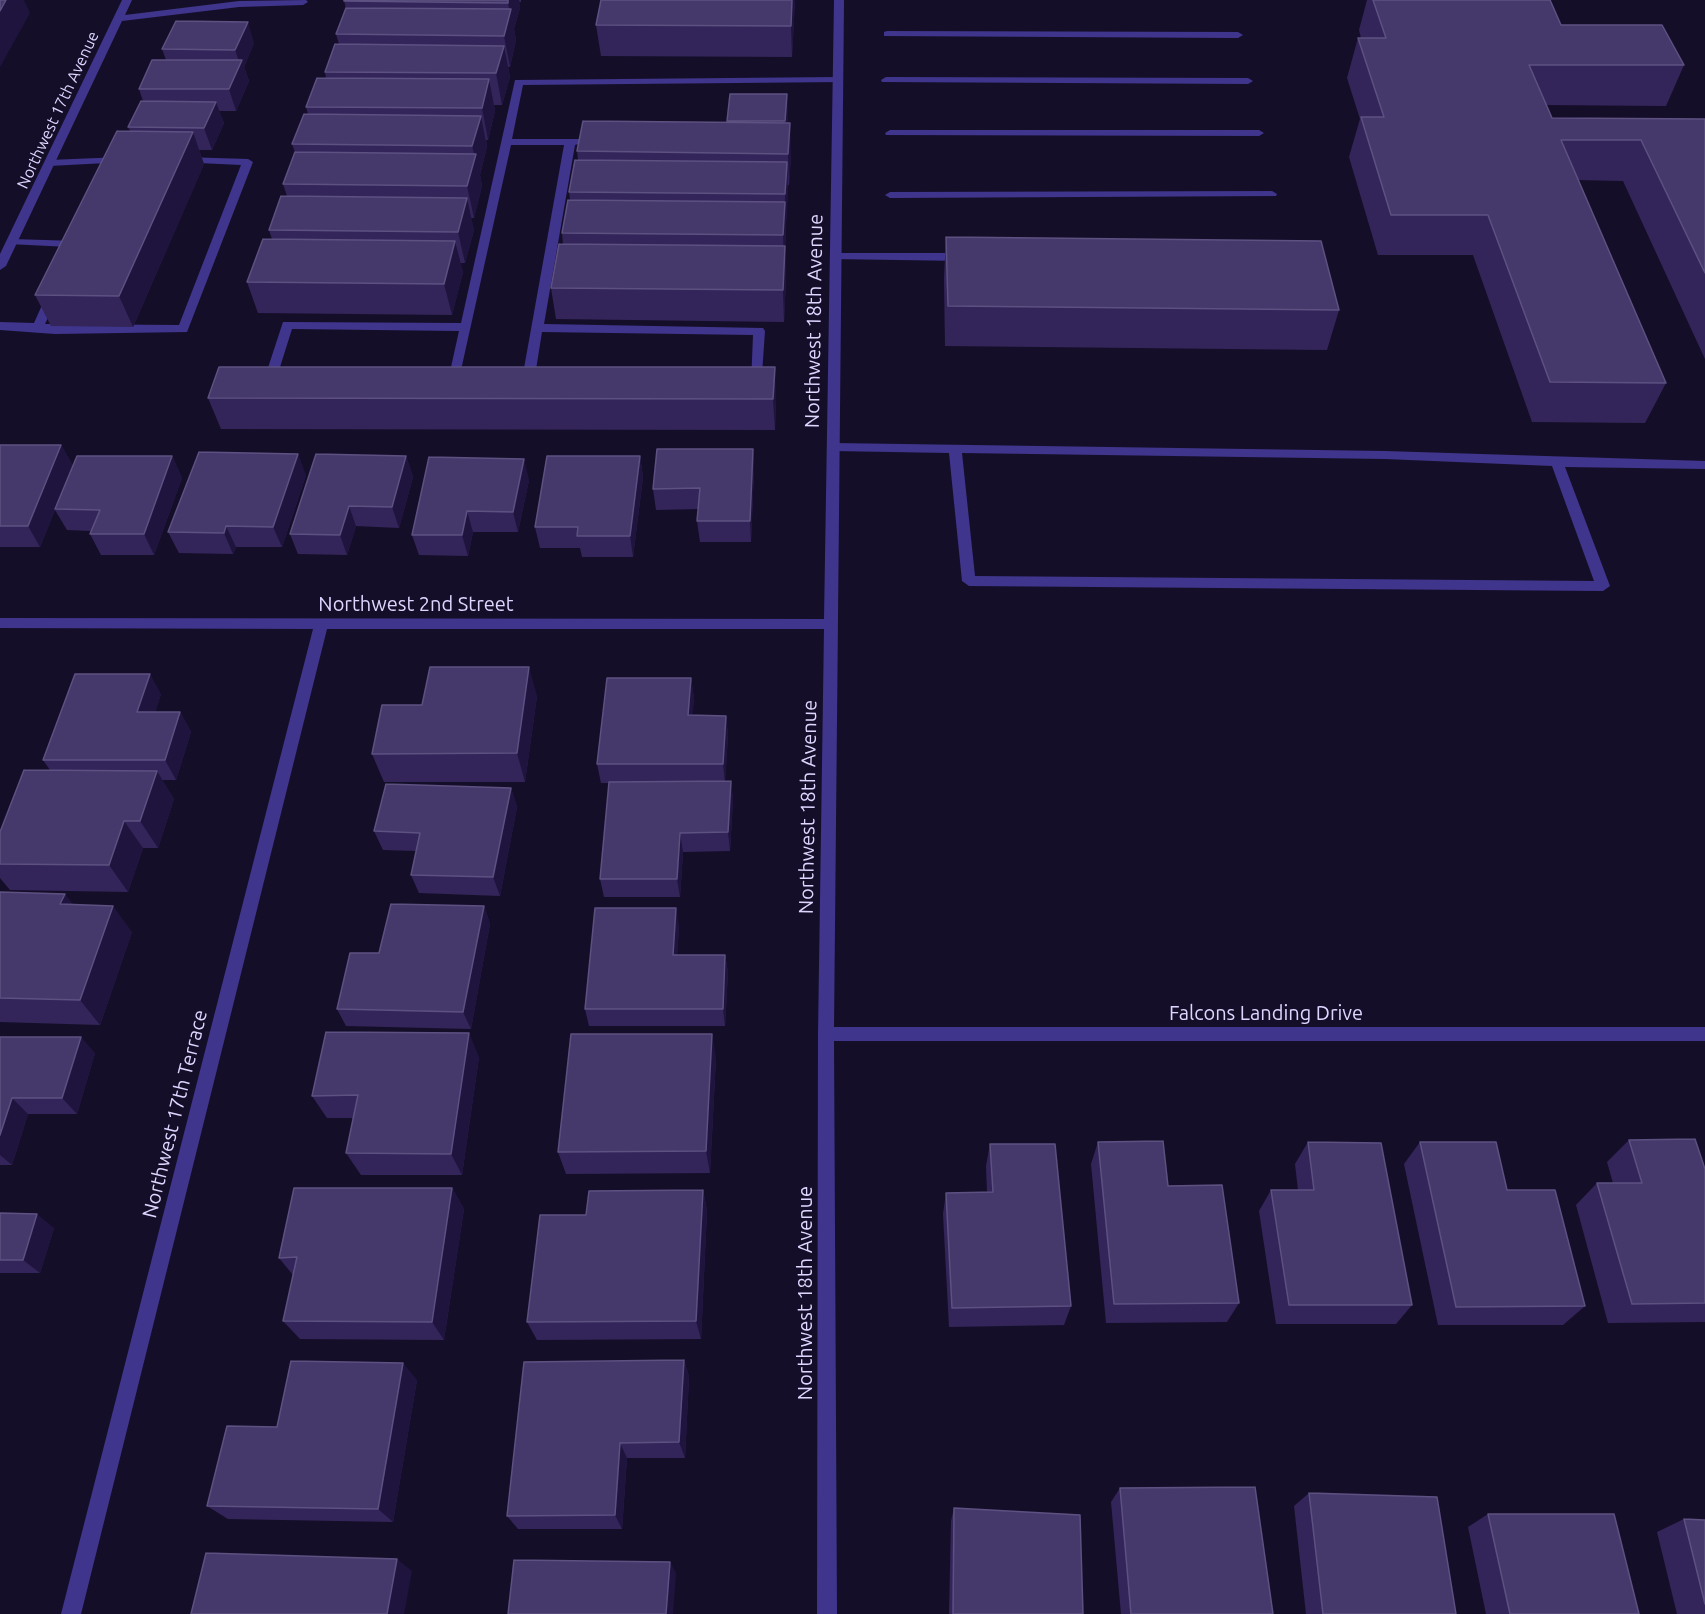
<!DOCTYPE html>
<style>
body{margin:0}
canvas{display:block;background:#150e29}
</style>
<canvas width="1705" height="1614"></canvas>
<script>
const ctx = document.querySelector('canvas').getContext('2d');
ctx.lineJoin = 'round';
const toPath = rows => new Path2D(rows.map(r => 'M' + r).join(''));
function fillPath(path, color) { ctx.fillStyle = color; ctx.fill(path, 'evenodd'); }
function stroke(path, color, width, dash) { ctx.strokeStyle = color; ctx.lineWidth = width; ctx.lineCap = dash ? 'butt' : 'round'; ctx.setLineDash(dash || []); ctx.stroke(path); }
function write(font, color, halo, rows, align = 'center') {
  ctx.font = font + ' Ubuntu,sans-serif'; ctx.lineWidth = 4.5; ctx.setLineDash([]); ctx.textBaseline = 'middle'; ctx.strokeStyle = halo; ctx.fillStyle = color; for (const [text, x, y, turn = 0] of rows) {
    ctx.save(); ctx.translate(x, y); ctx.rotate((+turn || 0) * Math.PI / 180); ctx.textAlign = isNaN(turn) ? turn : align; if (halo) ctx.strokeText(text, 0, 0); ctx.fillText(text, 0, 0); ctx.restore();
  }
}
fillPath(toPath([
 [887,31,1238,32,1243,35,1238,38,884,36,884,32,887,31],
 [838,77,843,80,842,82,523,85,512,139,579,139,584,142,575,145,544,324,763,328,765,331,761,388,753,388,751,385,753,335,542,332,534,382,535,385,529,389,523,388,521,385,564,145,511,145,457,388,449,388,447,385,459,331,292,329,274,386,268,390,262,386,283,322,461,323,515,80,838,77],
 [886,77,1248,78,1253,81,1248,84,882,82,881,80,886,77],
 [890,130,1259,130,1264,133,1259,136,886,135,885,133,890,130],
 [122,157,126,158,126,162,49,166,44,163,49,160,122,157],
 [182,157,248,159,253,162,187,332,55,334,0,330,0,322,34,323,47,294,53,290,59,294,45,324,179,325,241,165,178,162,178,158,182,157],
 [1272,191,1277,194,1276,196,890,198,885,195,890,192,1272,191],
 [12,239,77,241,83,244,79,250,75,251,70,247,8,244,6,242,12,239],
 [836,253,964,253,970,257,964,261,832,259,832,255,836,253],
 [833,443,1385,451,1705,461,1705,469,1565,467,1610,586,1603,591,969,586,962,581,949,453,833,451,827,447,833,443],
 [962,453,1385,459,1552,466,1594,581,975,576,962,453]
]), '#3f358c');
fillPath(toPath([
 [122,0,132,0,125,15,239,1,306,0,308,2,303,5,239,7,122,21,6,266,0,270,0,254,122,0],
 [834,0,844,0,834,1027,1705,1027,1705,1041,834,1041,837,1614,817,1614,818,1034,824,629,327,629,81,1614,61,1614,313,629,0,628,0,618,824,619,834,0]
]), '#3f358c');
fillPath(toPath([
 [344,0,521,0,521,2,519,2,520,8,514,29,516,40,510,67,508,67,510,77,502,105,494,105,495,111,488,140,486,140,487,147,480,175,482,186,474,218,471,218,474,230,465,263,460,263,463,272,452,315,258,313,247,282,272,239,269,230,287,196,283,184,295,152,292,144,308,114,306,107,326,78,325,72,339,44,336,34,346,9],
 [795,0,792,57,601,56,596,25],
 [1367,0,1550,0,1561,25,1684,65,1666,106,1546,105,1552,118,1705,119,1705,359,1623,181,1578,180,1666,383,1645,423,1532,422,1473,255,1378,255,1349,157,1360,119,1347,78,1358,38,1361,38,1359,30],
 [254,43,244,67,249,81,236,111,219,111,224,123,212,150,199,150,204,164,133,327,51,326,35,295,130,131,128,127,143,101,139,89,166,60,162,49],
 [788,116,787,123,791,155,789,185,788,185,786,224,785,251,786,277,784,322,556,319,551,288,563,244,562,233,570,200,569,192,578,160,577,151,727,123,727,121],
 [946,237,1339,310,1327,350,945,346,944,278],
 [208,398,776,398,775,430,221,429],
 [0,445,61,445,73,466,172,456,182,478,154,555,101,555,90,534,91,531,67,530,55,510,40,547,0,547],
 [753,449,754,470,751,542,700,542,697,521,698,509,656,510,653,489],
 [406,456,413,477,399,528,356,526,347,555,298,554,290,534],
 [640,456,643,477,633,557,582,557,580,548,540,548,535,527],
 [306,475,282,547,236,547,233,554,179,553,168,532],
 [529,480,518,532,473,532,468,556,419,555,412,535],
 [691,678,694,698,692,715,726,716,728,735,725,781,731,781,733,800,730,851,683,852,680,897,604,897,600,879,609,783,601,783,597,764],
 [161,694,155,712,180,712,191,732,176,780,162,780,174,799,158,848,143,848,128,892,10,890,0,878,0,832,50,770,43,760],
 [537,696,525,782,384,782,372,754,422,705],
 [511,788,517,807,500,896,419,893,411,875,416,851,383,850,374,831],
 [0,892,73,904,132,932,100,1025,0,1022],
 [484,906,490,924,471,1029,346,1026,337,1009,379,953],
 [679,926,677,955,725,955,728,972,725,1026,589,1026,585,1009],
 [0,1037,95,1053,77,1114,28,1114,12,1165,0,1165],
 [479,1057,462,1175,361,1175,346,1153,353,1118,327,1118,312,1096],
 [716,1058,710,1173,566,1174,558,1152],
 [1629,1140,1705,1169,1705,1322,1608,1323,1576,1205,1597,1183,1613,1183,1607,1162],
 [1098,1142,1168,1186,1239,1303,1227,1322,1106,1323,1091,1164],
 [1308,1142,1412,1305,1396,1324,1276,1324,1259,1211,1271,1190,1298,1190,1295,1164],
 [1420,1142,1507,1190,1585,1306,1563,1325,1438,1325,1404,1164],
 [990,1144,1071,1306,1064,1325,949,1327,943,1214,946,1193,987,1192,986,1166],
 [452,1188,464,1209,444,1340,300,1339,283,1321,293,1275,279,1258],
 [703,1190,707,1211,701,1339,537,1340,527,1322,586,1215],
 [0,1213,54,1228,40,1273,0,1273],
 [684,1360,689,1377,685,1458,627,1458,622,1529,518,1529,507,1516],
 [417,1380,393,1522,228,1519,207,1506,277,1427],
 [1120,1488,1273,1614,1121,1614,1111,1502],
 [1309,1493,1456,1614,1306,1614,1294,1506],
 [954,1508,1083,1614,949,1614,951,1521],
 [1488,1514,1639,1614,1486,1614,1468,1527],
 [1684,1519,1705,1520,1705,1614,1677,1614,1657,1532]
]), '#332559');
fillPath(toPath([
 [6,0,24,0,30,13,0,67,0,11],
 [508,0,519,0,520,8,514,29,516,40,510,67,504,36,510,14,508,3],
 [792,0,795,0,792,57,791,26],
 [248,22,254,43,244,67,249,81,236,111,229,89,240,64,235,50],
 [504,46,510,77,502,105,496,73],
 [489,79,495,111,488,140,482,108],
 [787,94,788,116,786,143,785,121],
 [216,102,224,123,212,150,204,128],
 [481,116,487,147,480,175,482,186,474,218,467,186,475,157,472,146],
 [790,123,791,155,789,185,788,154],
 [193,132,204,164,133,327,119,296],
 [787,162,788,194,786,224,785,251,786,277,784,322,783,290,784,263,783,235],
 [467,198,474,230,465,263,458,232],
 [455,241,463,272,452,315,444,284],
 [775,367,776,398,775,430,773,399],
 [61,445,73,466,40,547,28,526],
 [753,449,754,470,751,542,750,521],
 [298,454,306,475,282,547,273,527],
 [172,456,182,478,154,555,144,534],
 [406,456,413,477,399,528,392,507],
 [640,456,643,477,633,557,630,536],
 [524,459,529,480,518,532,513,512],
 [349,506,356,526,347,555,340,535],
 [467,511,473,532,468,556,462,535],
 [226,526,236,547,233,554,224,533],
 [529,667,537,696,525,782,517,753],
 [150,674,161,694,149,732,137,712],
 [691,678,694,698,691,735,688,715],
 [180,712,191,732,176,780,165,760],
 [726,716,728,735,725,783,723,764],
 [157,771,174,799,158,848,140,821],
 [731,781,733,800,730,851,728,832],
 [511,788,517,807,500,896,493,877],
 [124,821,143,848,128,892,109,865],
 [680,833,683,852,680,897,677,879],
 [65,894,85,920,60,904],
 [113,906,132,932,100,1025,80,1000],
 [484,906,490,924,471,1029,463,1012],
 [676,908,679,926,676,972,673,955],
 [725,955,728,972,725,1026,723,1009],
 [469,1033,479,1057,462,1175,451,1154],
 [712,1034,716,1058,710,1173,706,1151],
 [81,1037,95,1053,77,1114,62,1098],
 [12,1098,28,1114,12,1165,0,1155,0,1135],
 [452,1188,464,1209,444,1340,432,1322],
 [703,1190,707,1211,701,1339,696,1321],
 [37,1214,54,1228,40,1273,23,1260],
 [684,1360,689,1377,685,1458,679,1442],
 [403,1363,417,1380,393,1522,378,1509],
 [620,1443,627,1458,622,1529,615,1515],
 [397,1559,412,1571,404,1614,387,1614],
 [670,1562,676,1573,673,1614,666,1614]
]), '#1f143e');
const building = toPath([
 [0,0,6,0,0,11,0,0],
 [344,0,508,0,508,3,344,1,344,0],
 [601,0,792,0,791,26,596,25,601,0],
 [1373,0,1550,0,1561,25,1662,25,1684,65,1529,65,1552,118,1705,119,1705,273,1641,140,1561,140,1666,383,1550,382,1488,215,1391,215,1361,117,1384,117,1358,38,1386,38,1373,0],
 [346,8,511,9,504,36,336,34,346,8],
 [176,21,248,22,235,50,162,49,176,21],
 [335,44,504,46,496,73,325,72,335,44],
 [152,60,242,60,229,89,139,89,152,60],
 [317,78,489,79,482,108,306,107,317,78],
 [730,94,787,94,785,121,727,121,730,94],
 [141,101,216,102,204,128,128,127,141,101],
 [304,114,481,116,472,146,292,144,304,114],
 [583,121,790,123,788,154,577,151,583,121],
 [117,131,193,132,119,296,35,295,117,131],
 [295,152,476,154,467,186,283,184,295,152],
 [575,160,787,162,785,194,569,192,575,160],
 [281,196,467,198,458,232,269,230,281,196],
 [568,200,785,202,783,235,562,233,568,200],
 [946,237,1321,241,1339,310,948,306,946,237],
 [263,239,455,241,444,284,247,282,263,239],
 [559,244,785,246,783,290,551,288,559,244],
 [219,367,775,367,773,399,208,398,219,367],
 [0,445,61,445,28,526,0,526,0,445],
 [657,449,753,449,750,521,697,521,700,488,653,489,657,449],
 [199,452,298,454,273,527,226,526,224,533,168,532,199,452],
 [316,454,406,456,392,507,349,506,340,535,290,534,316,454],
 [77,456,172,456,144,534,90,534,100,510,55,509,77,456],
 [547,456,640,456,630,536,577,536,578,527,535,527,547,456],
 [429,457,524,459,513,512,467,511,462,535,412,535,429,457],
 [430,667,529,667,517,753,372,754,382,705,422,705,430,667],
 [75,674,150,674,137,712,180,712,165,760,43,760,75,674],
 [607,678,691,678,688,715,726,716,723,764,597,764,607,678],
 [24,770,157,771,140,821,124,821,109,865,0,864,0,832,24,770],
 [731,781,728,832,680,833,677,879,600,879,609,782,731,781],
 [386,784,511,788,493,877,411,875,420,833,374,831,386,784],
 [0,892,65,894,60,904,113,906,80,1000,0,998,0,892],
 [391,904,484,906,463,1012,337,1009,350,953,379,953,391,904],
 [595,908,676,908,673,955,725,955,723,1009,585,1009,595,908],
 [326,1032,469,1033,451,1154,346,1153,358,1095,312,1096,326,1032],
 [571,1034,712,1034,706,1151,558,1152,571,1034],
 [0,1037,81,1037,62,1098,12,1098,0,1135,0,1037],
 [1695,1139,1705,1169,1705,1303,1632,1304,1597,1183,1642,1183,1629,1140,1695,1139],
 [1163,1141,1168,1186,1222,1185,1239,1303,1114,1304,1098,1142,1163,1141],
 [1308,1142,1381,1143,1412,1305,1289,1305,1271,1190,1314,1190,1308,1142],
 [1420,1142,1496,1142,1507,1190,1555,1190,1585,1306,1456,1307,1420,1142],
 [990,1144,1055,1144,1071,1306,952,1308,946,1193,993,1192,990,1144],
 [294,1188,452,1188,432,1322,283,1321,297,1257,279,1258,294,1188],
 [703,1190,696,1321,527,1322,540,1215,586,1215,589,1191,703,1190],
 [0,1213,37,1214,23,1260,0,1260,0,1213],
 [684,1360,679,1442,620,1443,615,1515,507,1516,524,1362,684,1360],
 [291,1361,403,1363,378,1509,207,1506,227,1426,277,1427,291,1361],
 [1255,1487,1273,1614,1131,1614,1120,1488,1255,1487],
 [1309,1493,1437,1497,1456,1614,1323,1614,1309,1493],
 [954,1508,1080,1515,1083,1614,953,1614,954,1508],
 [1488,1514,1614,1514,1639,1614,1510,1614,1488,1514],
 [1684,1519,1705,1520,1705,1604,1684,1519],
 [206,1553,397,1559,387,1614,191,1614,206,1553],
 [514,1560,670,1562,666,1614,508,1614,514,1560]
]);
fillPath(building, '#45386a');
stroke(building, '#5d5182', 1.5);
write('16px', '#ded6ff', '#150e29', [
 ["Northwest 17th Avenue",58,110,-65]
]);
write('20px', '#ded6ff', '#150e29', [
 ["Northwest 18th Avenue",814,321,-89],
 ["Northwest 2nd Street",416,604],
 ["Northwest 18th Avenue",808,807,-89],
 ["Falcons Landing Drive",1266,1013],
 ["Northwest 17th Terrace",175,1114,-76],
 ["Northwest 18th Avenue",805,1293,-90]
]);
</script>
